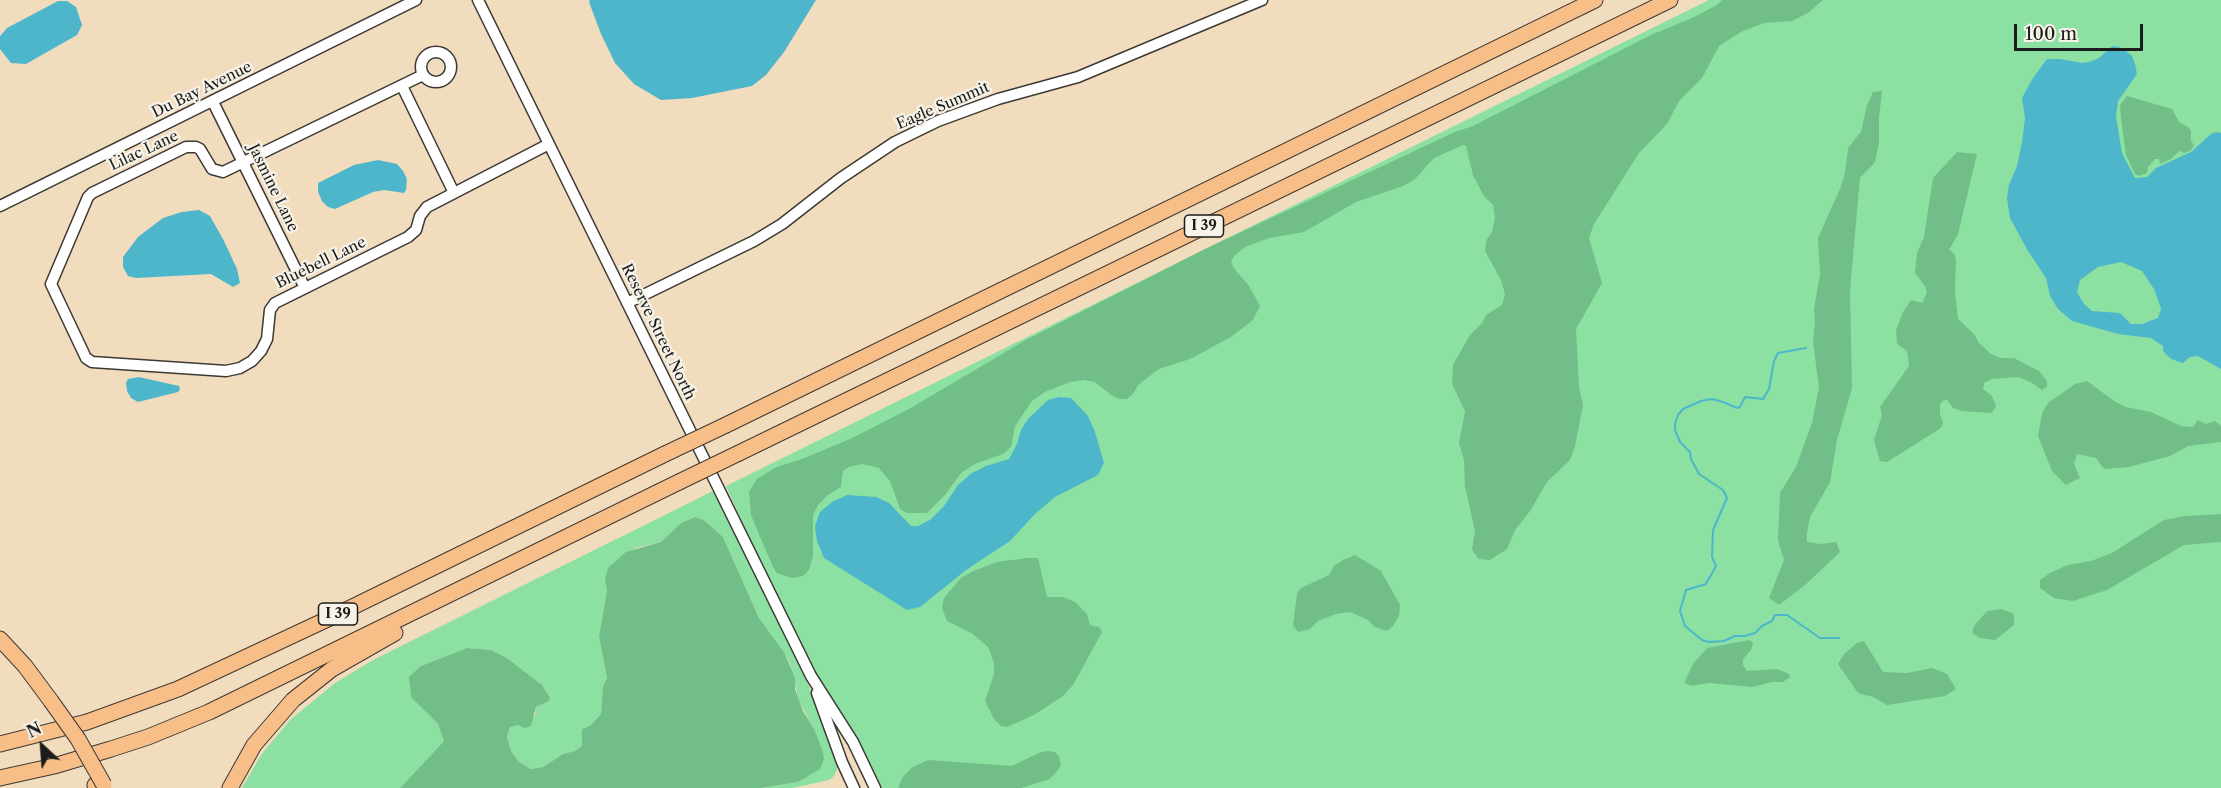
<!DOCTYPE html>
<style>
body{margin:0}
#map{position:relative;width:2221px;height:788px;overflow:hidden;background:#f2dcbe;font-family:"Libre Caslon Text",serif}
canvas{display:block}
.north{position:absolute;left:12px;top:716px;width:60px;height:60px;-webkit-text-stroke:4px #f7f3e8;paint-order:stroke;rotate:334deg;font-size:16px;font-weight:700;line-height:24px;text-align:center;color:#1c1c1c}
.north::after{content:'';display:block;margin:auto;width:21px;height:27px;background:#1c1c1c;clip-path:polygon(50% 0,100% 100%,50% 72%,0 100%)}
.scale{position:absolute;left:2014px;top:24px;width:129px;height:27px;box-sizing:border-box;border:3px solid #1c1c1c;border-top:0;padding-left:8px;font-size:18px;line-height:21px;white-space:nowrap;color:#1c1c1c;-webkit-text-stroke:4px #f7f3e8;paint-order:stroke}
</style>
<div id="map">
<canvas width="2221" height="788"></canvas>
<div class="north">N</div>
<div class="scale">100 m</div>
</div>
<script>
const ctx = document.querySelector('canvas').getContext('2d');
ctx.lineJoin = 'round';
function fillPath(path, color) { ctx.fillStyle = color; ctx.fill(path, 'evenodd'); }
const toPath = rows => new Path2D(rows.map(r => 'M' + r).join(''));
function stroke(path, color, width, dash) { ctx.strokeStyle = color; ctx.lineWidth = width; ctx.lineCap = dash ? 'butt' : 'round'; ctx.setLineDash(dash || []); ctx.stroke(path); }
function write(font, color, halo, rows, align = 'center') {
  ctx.font = font + ' "Libre Caslon Text",serif'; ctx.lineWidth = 4.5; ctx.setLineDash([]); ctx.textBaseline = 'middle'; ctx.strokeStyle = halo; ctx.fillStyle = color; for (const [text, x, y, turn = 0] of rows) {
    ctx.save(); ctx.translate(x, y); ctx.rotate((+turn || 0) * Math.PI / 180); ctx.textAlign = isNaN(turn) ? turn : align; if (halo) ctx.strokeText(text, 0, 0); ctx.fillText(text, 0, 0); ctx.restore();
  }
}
fillPath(toPath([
 [1709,0,2221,0,2221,788,875,788,811,676,726,486],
 [715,490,800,665,824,722,839,764,834,776,829,780,793,788,761,788,798,782,820,768,814,729,799,701,790,664,784,652,759,618,723,537,704,520,695,517,681,523,661,542,636,548,605,579,607,590,599,637,607,678,603,686,601,714,591,725,582,729,582,746,575,751,563,754,543,767,531,769,519,762,511,751,507,736,510,727,535,716,536,707,549,701,550,696,542,685,507,658,491,650,467,648,421,666,424,710,438,724,444,741,400,788,242,788,261,755,290,720,335,683,373,660]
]), '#8ce0a2');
fillPath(toPath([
 [1722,0,1823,0,1808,13,1792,21,1764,23,1741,32,1719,46,1702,78,1679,101,1667,124,1639,153,1594,224,1589,238,1602,283,1576,329,1579,387,1583,405,1575,446,1570,460,1547,482,1530,511,1515,530,1507,549,1490,560,1479,559,1472,550,1475,531,1465,486,1464,460,1459,443,1465,411,1452,384,1453,365,1470,335,1482,323,1486,315,1502,305,1505,294,1501,280,1485,251,1486,241,1492,232,1495,217,1493,205,1484,196,1473,175,1466,146,1463,145,1434,158,1414,180,1403,186,1356,202,1304,232,1269,238,1245,247,1235,255,1231,261,1233,267,1249,286,1260,306,1253,320,1231,337,1190,359,1159,369,1138,385,1133,394,1127,399,1120,399,1111,395,1095,382,1084,380,1070,382,1045,392,1032,401,1015,426,1011,447,1003,454,975,464,961,473,945,495,927,513,907,513,900,509,890,481,879,468,862,464,849,467,843,471,841,487,828,495,818,505,813,515,813,556,809,570,803,576,792,578,777,573,773,567,751,515,749,492,757,479,776,467,802,459,850,439,909,409,1024,341,1205,249,1455,132,1473,126,1651,35,1694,17,1717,5],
 [1882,91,1879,118,1879,143,1875,162,1860,178,1850,290,1852,388,1837,440,1830,482,1810,517,1807,533,1807,542,1821,544,1836,542,1840,552,1805,585,1779,605,1769,598,1784,560,1778,540,1780,493,1796,467,1812,423,1819,387,1813,342,1815,322,1814,309,1820,275,1818,238,1840,189,1845,173,1848,148,1861,132,1867,105,1873,92],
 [2127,96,2172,109,2179,122,2188,127,2191,131,2191,141,2194,145,2191,150,2185,153,2179,151,2171,159,2160,164,2159,159,2155,159,2148,167,2147,173,2139,176,2135,174,2126,155,2121,118,2120,105],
 [1957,152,1977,154,1958,234,1949,250,1954,253,1956,260,1955,290,1958,319,1975,335,1978,342,1991,354,2000,358,2014,358,2039,371,2047,381,2047,387,2042,390,2032,383,2019,377,1992,379,1984,383,1983,389,1992,396,1996,406,1992,413,1962,411,1953,408,1947,400,1944,400,1940,404,1940,414,1943,423,1941,428,1887,462,1880,461,1874,440,1882,415,1880,407,1909,366,1907,351,1897,344,1896,330,1903,312,1911,300,1922,303,1927,293,1925,286,1915,273,1917,253,1924,237,1933,178],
 [2087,381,2114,401,2126,407,2151,412,2181,426,2193,427,2198,420,2206,424,2215,421,2221,426,2221,442,2188,446,2170,456,2129,467,2104,469,2096,458,2077,454,2074,464,2080,478,2066,485,2052,471,2038,436,2042,413,2048,403,2064,392,2075,384],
 [2221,514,2221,542,2184,545,2107,590,2073,601,2054,598,2040,588,2040,580,2050,573,2068,565,2091,561,2112,553,2164,520,2185,516],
 [695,517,704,520,723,537,759,618,784,652,795,678,795,689,803,711,814,729,823,752,824,759,820,769,798,782,761,788,400,788,444,741,438,724,411,697,409,677,421,666,467,648,491,650,507,658,542,685,550,697,549,701,536,707,531,726,525,728,518,725,510,727,507,737,511,751,519,762,531,769,543,767,563,754,575,751,582,746,582,729,591,725,601,714,603,686,607,678,599,637,607,590,605,579,608,568,626,552,661,542,681,523],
 [1355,555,1381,571,1400,605,1399,616,1393,626,1387,631,1375,627,1368,620,1350,612,1336,614,1318,621,1310,629,1298,632,1293,625,1297,594,1301,588,1329,575,1334,566,1343,560],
 [1027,558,1038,558,1047,597,1063,597,1075,602,1087,614,1090,625,1099,627,1102,632,1073,685,1063,696,1034,715,1007,727,1001,726,994,719,985,701,994,674,994,663,988,647,973,634,947,621,942,608,944,598,960,579,971,572,997,562],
 [2001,609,2014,614,2014,625,1995,640,1980,638,1972,633,1974,626,1987,611],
 [1750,640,1753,644,1751,650,1743,659,1743,665,1747,671,1777,669,1789,674,1790,677,1783,682,1772,682,1753,687,1709,683,1692,686,1684,683,1693,664,1707,648],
 [1864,641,1883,672,1907,673,1932,668,1947,674,1956,689,1945,696,1887,705,1873,697,1858,693,1838,664,1844,654,1857,643],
 [1048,751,1055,752,1059,756,1061,765,1057,771,1050,779,1021,788,898,788,902,778,911,768,928,760,1012,766,1041,752]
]), '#71be88');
fillPath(toPath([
 [590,0,816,0,784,52,766,75,752,86,692,98,661,100,634,84,615,63,601,34,589,2],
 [58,1,67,1,76,7,82,25,77,35,26,64,11,63,0,49,0,36,7,28],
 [2112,46,2119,47,2126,51,2132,56,2135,64,2137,74,2118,101,2116,117,2122,153,2135,178,2147,177,2156,168,2191,152,2211,134,2215,132,2221,133,2221,369,2198,356,2190,357,2183,363,2171,359,2163,351,2163,346,2151,338,2118,334,2072,321,2058,309,2050,296,2046,278,2028,251,2010,218,2007,198,2009,185,2017,166,2022,142,2025,118,2022,98,2033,78,2047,59,2060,59,2082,63,2089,62,2099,58],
 [2121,262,2142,271,2154,289,2161,309,2158,318,2142,324,2131,324,2120,313,2092,311,2084,304,2077,292,2080,280,2098,267],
 [378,160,397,164,403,171,407,179,406,190,404,193,384,190,373,192,335,209,328,207,322,201,318,192,318,183,354,165],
 [199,210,210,216,224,241,237,269,240,283,233,287,211,274,136,278,128,276,123,267,123,257,138,237,163,218,182,212],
 [139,377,179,386,180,389,178,392,138,402,131,398,127,391,126,383,128,379],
 [1059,397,1071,398,1088,416,1095,432,1104,463,1098,475,1055,497,1035,514,1010,541,966,570,920,607,907,610,824,558,817,541,815,526,820,512,832,502,847,495,876,497,889,503,911,526,918,526,930,520,944,506,958,485,972,473,986,466,1009,459,1017,444,1021,430,1028,419,1048,400]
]), '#4db6cb');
stroke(toPath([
 [1806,348,1778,353,1774,361,1769,389,1763,399,1745,397,1740,407,1737,408,1723,402,1712,399,1701,401,1683,409,1678,415,1675,424,1675,430,1680,442,1690,452,1691,459,1699,474,1723,490,1727,498,1713,530,1712,557,1716,566,1706,584,1686,590,1680,611,1685,626,1702,640,1709,642,1724,641,1735,636,1745,636,1755,633,1762,626,1772,621,1775,615,1787,615,1820,638,1839,638]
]), '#4db6cb', 2);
const minor = toPath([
 [478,0,811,676,853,742,875,788],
 '421 67a15 15 0 1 1 30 0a15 15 0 1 1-30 0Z',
 [423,75,223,172,212,169,200,149,196,147,186,147,92,193,88,197,51,284,86,358,92,362,226,371,240,368,252,361,261,351,267,339,270,310,275,303,408,237,416,230,420,216,427,207,549,144],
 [402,86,454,193],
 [213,102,305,288],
 [0,206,416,0],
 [627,303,754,241,782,224,841,178,895,142,938,121,998,99,1078,77,1262,0],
 [817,693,842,762,854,788]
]);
const highway = toPath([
 [726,425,1595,0],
 [739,453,1670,0],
 [0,639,25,666,51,701],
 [0,744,87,722,178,689,332,617,665,454],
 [0,778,54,766,111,749,148,737,209,712,679,482],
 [95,785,96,788],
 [230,788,254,745,293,700,332,669,395,633]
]);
stroke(minor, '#3c3934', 13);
stroke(highway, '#3c3934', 17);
stroke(minor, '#fff', 10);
stroke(highway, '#f7be87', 15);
const highwayBridge = toPath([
 [665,454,726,425],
 [679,482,739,453],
 [51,701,78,739,104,785]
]);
stroke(highwayBridge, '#3c3934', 17, []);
stroke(highwayBridge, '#f7be87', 15);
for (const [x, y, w] of [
 [1204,226,39],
 [338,614,39]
]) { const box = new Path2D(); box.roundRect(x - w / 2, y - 11, w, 22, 4.5); ctx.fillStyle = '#f7f3e8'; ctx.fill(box); stroke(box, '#1c1c1c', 1.5); }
write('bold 14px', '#1c1c1c', null, [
 ["I 39",1204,226],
 ["I 39",338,614]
]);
write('15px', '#1c1c1c', '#f7f3e8', [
 ["Du Bay Avenue",202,90,-26],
 ["Eagle Summit",943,106,-23],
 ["Lilac Lane",144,151,-25],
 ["Jasmine Lane",273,188,64],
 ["Bluebell Lane",321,263,-26],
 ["Reserve Street North",658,332,64]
]);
</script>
